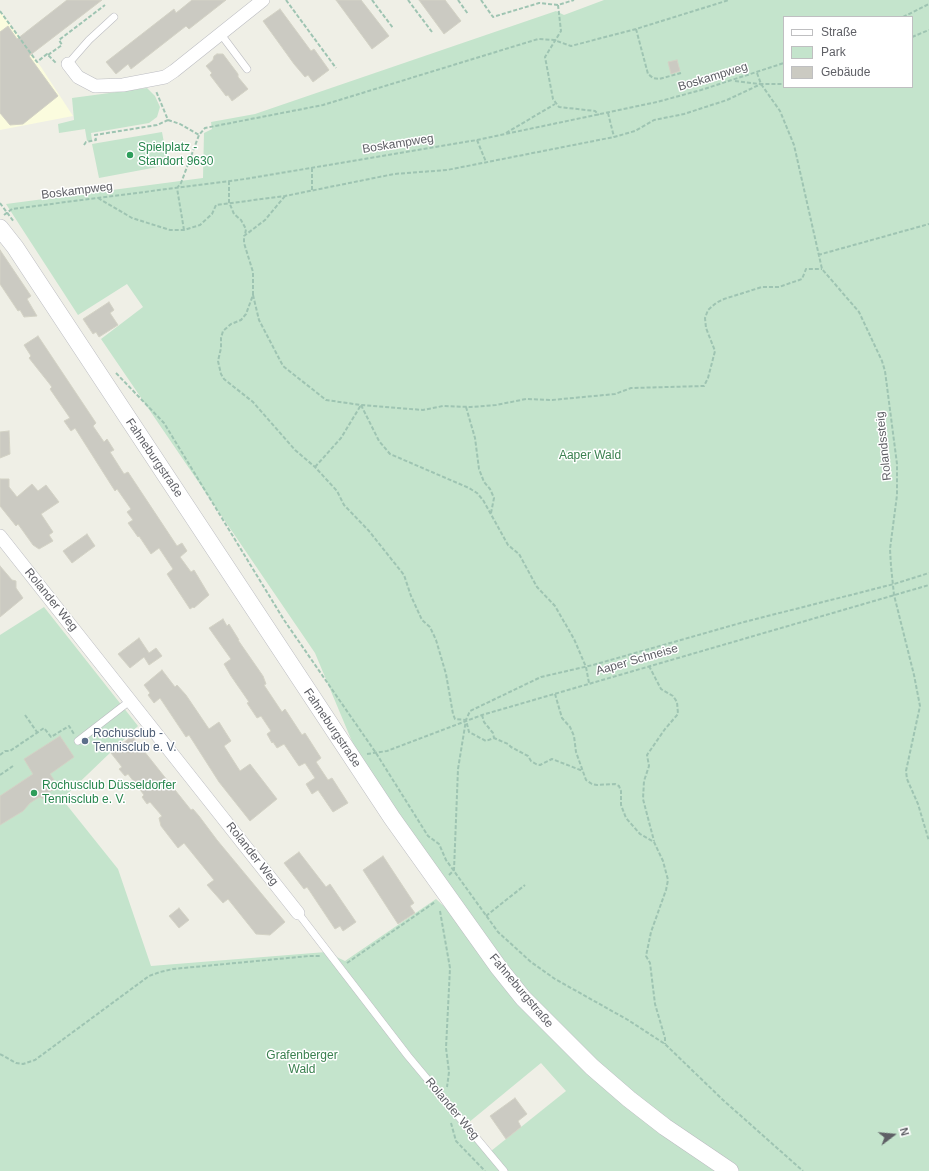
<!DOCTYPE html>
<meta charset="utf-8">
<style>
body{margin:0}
#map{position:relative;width:929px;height:1171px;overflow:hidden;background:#efefe6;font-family:Helvetica,sans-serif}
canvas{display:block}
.legend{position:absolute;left:783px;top:16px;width:130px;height:72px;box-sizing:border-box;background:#fff;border:1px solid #bfbfc1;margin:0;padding:5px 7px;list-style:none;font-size:12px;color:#5e5f65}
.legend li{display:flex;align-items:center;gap:8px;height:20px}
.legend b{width:20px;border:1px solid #bfbfc1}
.north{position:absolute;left:873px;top:1115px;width:40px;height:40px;-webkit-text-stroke:3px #fff;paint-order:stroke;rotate:74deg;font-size:11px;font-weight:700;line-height:16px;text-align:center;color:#5e5f65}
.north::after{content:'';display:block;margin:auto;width:14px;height:18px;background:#5e5f65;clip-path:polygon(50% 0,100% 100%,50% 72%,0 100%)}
</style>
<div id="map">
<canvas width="929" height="1171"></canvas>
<ul class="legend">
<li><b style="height:5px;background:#fff"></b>Straße</li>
<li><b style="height:11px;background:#c4e4cc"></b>Park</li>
<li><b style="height:11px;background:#cbcac2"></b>Gebäude</li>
</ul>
<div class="north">N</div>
</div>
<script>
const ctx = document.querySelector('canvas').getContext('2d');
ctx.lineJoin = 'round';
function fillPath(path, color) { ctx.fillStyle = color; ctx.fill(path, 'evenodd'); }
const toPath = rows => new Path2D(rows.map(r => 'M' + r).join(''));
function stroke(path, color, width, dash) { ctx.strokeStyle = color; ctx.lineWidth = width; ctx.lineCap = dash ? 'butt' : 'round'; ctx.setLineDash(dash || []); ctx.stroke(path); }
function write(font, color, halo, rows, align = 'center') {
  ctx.font = font + ' Helvetica,sans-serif'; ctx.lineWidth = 3; ctx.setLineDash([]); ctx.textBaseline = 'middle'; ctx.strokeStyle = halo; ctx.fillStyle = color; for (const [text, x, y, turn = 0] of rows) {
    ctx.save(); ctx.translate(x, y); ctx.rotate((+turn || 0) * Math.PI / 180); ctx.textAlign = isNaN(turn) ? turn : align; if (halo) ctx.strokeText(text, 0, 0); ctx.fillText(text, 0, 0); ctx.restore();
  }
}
fillPath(toPath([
 [0,11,41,67,73,116,0,130]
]), '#fbfcde');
fillPath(toPath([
 [604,0,929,0,929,1171,738,1171,632,1097,526,995,361,763,315,653,101,339,143,307,127,284,78,315,6,204,203,178,204,133,212,129,211,122,255,114,556,11,564,15],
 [784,17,912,17,912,87,784,87],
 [147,88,155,96,160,107,157,117,149,123,91,133,92,140,87,141,85,129,59,133,58,124,74,120,72,98],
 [162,132,168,165,99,178,92,144],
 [44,607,138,726,62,799,118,869,151,966,326,952,345,961,436,899,447,909,510,992,538,1025,570,1056,718,1171,0,1171,0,635],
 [541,1063,566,1091,491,1151,468,1123]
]), '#c4e4cc');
const building = toPath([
 [67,0,102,0,29,56,58,96,23,124,10,125,0,113,0,32,8,26,17,39,67,0],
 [192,0,226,0,189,29,186,26,131,69,128,64,116,74,106,62,174,9,176,13,192,0],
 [336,0,361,0,389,36,372,49,336,0],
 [419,0,445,0,461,21,444,34,419,0],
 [280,9,311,51,314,49,329,70,313,82,308,75,305,77,294,64,263,21,280,9],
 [217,54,223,54,238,74,238,77,248,89,232,101,228,95,226,96,210,75,212,73,206,66,213,60,214,56,217,54],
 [677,60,680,71,671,74,668,62,677,60],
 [0,250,31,296,27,299,37,316,24,317,20,310,18,311,0,284,0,250],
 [109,302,114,310,110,313,118,325,99,337,96,332,93,334,83,319,109,302],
 [38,336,96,423,93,426,104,442,107,439,114,450,110,452,124,474,128,472,177,546,182,543,187,551,180,557,191,572,194,570,209,595,194,608,193,607,190,609,167,574,173,569,159,548,151,554,139,536,138,537,128,523,133,520,127,512,131,509,117,489,115,491,75,428,71,431,64,421,70,418,50,389,52,387,29,358,31,356,24,345,38,336],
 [9,431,10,454,0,458,0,432,9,431],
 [0,479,9,479,9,487,17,497,32,484,38,491,46,485,59,502,41,514,53,532,49,535,53,541,39,549,33,545,18,524,16,526,0,506,0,479],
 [87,534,95,546,72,563,63,551,87,534],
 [0,566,12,580,16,581,16,588,23,598,0,617,0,566],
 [223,619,227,626,229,624,239,640,238,640,263,676,266,684,264,685,282,712,285,709,302,735,305,733,321,758,316,762,328,780,332,778,348,803,333,812,318,790,312,794,306,784,315,778,305,763,299,766,284,744,277,748,273,742,272,743,267,734,271,731,261,716,257,718,247,703,249,702,231,676,224,664,231,659,209,628,223,619],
 [139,638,149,653,156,648,162,656,149,665,144,657,130,668,118,654,139,638],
 [162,670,175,687,177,685,186,695,209,729,219,722,231,741,224,746,240,771,250,764,277,799,250,821,219,782,189,735,186,737,160,698,154,703,148,695,150,693,144,685,162,670],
 [60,736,74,757,50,774,58,786,48,793,45,799,39,797,30,803,23,811,0,825,0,796,33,774,24,759,60,736],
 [132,736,191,810,193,809,199,816,217,840,285,922,270,935,256,934,228,899,223,903,207,885,214,880,184,843,178,848,161,826,159,818,162,816,150,802,147,804,142,797,144,795,128,774,125,776,119,769,122,767,111,753,132,736],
 [299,852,326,887,330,884,356,922,343,931,340,926,335,929,307,887,304,889,284,863,299,852],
 [383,856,414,903,410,906,415,913,398,924,363,870,383,856],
 [179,908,189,920,179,928,169,916,179,908],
 [515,1098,527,1114,518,1121,521,1127,506,1139,490,1116,515,1098]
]);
fillPath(building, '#cbcac2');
stroke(building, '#d3d2c5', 1);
const service = toPath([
 [220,33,247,69],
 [68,64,89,40,114,17],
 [78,741,131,700],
 [298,913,408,1056,504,1171]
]);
const minor = toPath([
 [68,64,78,77,95,86,123,85,165,77,174,71,263,0],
 [0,536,298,913]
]);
const tertiary = toPath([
 [0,228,15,247,392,818,499,968,523,998,592,1067,629,1099,665,1127,730,1171]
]);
stroke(service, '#bbbcc1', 8);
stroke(minor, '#bbbcc1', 14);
stroke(tertiary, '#bbbcc1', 18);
stroke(toPath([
 [286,0,336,68],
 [372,0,393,28],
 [408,0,432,32],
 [458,0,468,14],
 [481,0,493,17,539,3,558,5,574,0],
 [558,5,561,31,545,57,553,99,559,107,595,111,599,115],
 [0,11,37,62,47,54,56,63],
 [903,17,929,4],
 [636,29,648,74,653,78,659,79,681,73],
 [912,37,929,30],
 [48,55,62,45,59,40,105,5],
 [757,73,761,84,780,111,794,145,822,269,859,312,882,361,885,371,897,464,897,495,890,549,891,566,894,595,914,675,920,706,906,771,907,779,918,804,929,841],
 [735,81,760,84],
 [608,113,614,137],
 [168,120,180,124,199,135],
 [506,133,555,104],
 [477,140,486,162],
 [84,145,86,142,96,140,95,135,157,125,168,120,156,91],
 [312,168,312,190],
 [229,181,229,202,234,214,241,220,246,229,245,235],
 [285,196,265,220,244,236,244,243,253,272,253,295,246,314,241,320,231,324,223,331,221,338,221,348,218,361,221,374,224,379,253,402,295,450,315,467,337,491,344,505,369,531,404,575,411,596,422,620,430,627,436,640,446,674,453,714,455,719,466,720,469,732,486,741,494,738,508,744,511,747,528,756,531,761,536,764,540,765,552,759,583,771],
 [98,198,132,218,170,230,184,230,200,225,212,214,216,205,285,196,394,174,447,170,614,137,635,131,654,120,684,114,727,100,761,84,784,84],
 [0,203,14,222],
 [4,215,12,209,245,179,477,140,657,102,701,90,784,63],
 [184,230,177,188,181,183,199,135,205,128,323,105,538,39,554,40,571,46,636,29,729,0],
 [818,255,929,224],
 [253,295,259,320,283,366,326,400,361,405,423,410,443,406,471,407,496,405,526,399,552,400,615,394,631,388,704,386,708,378,715,351,706,328,705,318,708,310,716,303,724,299,762,287,779,287,802,279,806,269,822,269],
 [116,373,164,423,284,620,376,753,428,836,439,844,446,860,498,932,531,962,555,979,628,1020,665,1044,723,1100,803,1171],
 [361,405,379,441,390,454,469,488,477,493,483,500,508,545,519,554,537,587,555,606,574,639,586,667,589,683],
 [466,407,475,438,479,469,484,482,490,489,494,498,491,513],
 [315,467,341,438,361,405],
 [649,666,661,689,673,696,677,702,678,714,665,729,647,755,649,766,644,781,643,799,654,841],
 [555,694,562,718,570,727,574,736,576,752,586,780,592,784,597,785,615,784,619,786,621,791,621,805,626,818,640,834,654,842,663,861,668,880,666,890,651,932,646,956,650,963,655,1004,665,1038,665,1044],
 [25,715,37,732],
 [482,715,484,722,493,733,494,738],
 [367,754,387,751,482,715,929,585],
 [0,755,5,751,10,751,44,728,51,737,69,726,74,734],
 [0,775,13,766],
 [449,875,454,870,458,769,466,720,470,711,541,677,593,665,744,622,894,584,929,573],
 [440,911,450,968,446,1048,449,1072,447,1087],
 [486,916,525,885],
 [347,963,435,902],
 [0,1054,16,1063,23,1064,35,1060,149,976,160,972,173,969,309,956,321,956],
 [451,1123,456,1141,485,1171]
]), '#9ec4b2', 2, [4, 2]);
stroke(service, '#fff', 7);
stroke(minor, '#fff', 13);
stroke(tertiary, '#fff', 17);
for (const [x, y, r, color] of [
 [130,155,4,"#2e9e5b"],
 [85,741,4,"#5c6f8a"],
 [34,793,4,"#2e9e5b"]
]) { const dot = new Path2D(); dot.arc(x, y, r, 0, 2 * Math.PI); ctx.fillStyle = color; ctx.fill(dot); stroke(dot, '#fff', 1.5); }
write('12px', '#5e5f65', '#fff', [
 ["Boskampweg",713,77,-17],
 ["Boskampweg",398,144,-9],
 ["Boskampweg",77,191,-7],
 ["Rolandssteig",884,446,-96],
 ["Fahneburgstraße",154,458,56],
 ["Rolander Weg",51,600,51],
 ["Aaper Schneise",637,660,-16],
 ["Fahneburgstraße",332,728,56],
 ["Rolander Weg",252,854,52],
 ["Fahneburgstraße",521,991,50],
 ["Rolander Weg",452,1109,50]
]);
write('12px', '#27864d', '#fff', [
 ["Spielplatz -",138,148],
 ["Standort 9630",138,162],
 ["Rochusclub Düsseldorfer",42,786],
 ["Tennisclub e. V.",42,800]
], 'left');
write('12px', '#3a804f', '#fff', [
 ["Aaper Wald",590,456],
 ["Grafenberger",302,1056],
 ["Wald",302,1070]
]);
write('12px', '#4e5e75', '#fff', [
 ["Rochusclub -",93,734],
 ["Tennisclub e. V.",93,748]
], 'left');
</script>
